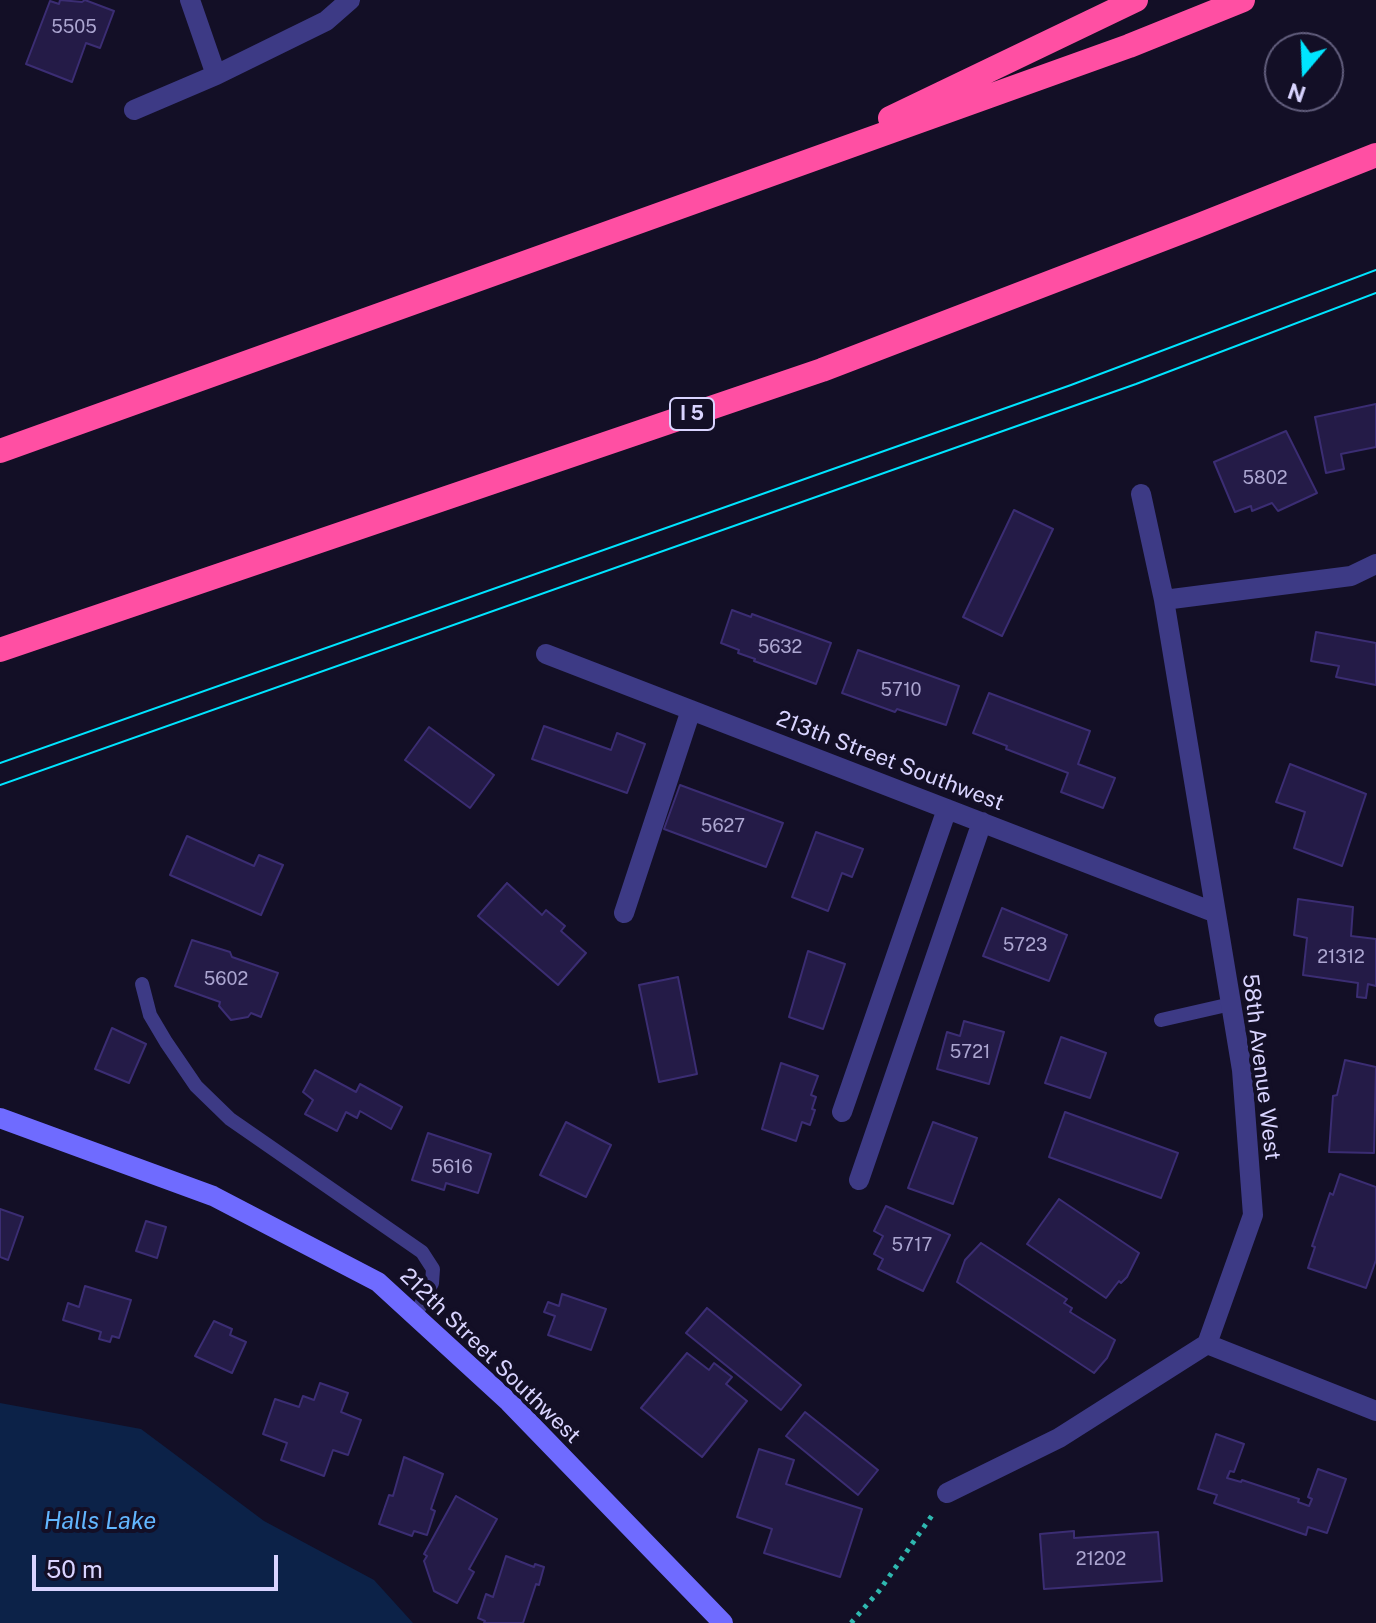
<!DOCTYPE html>
<style>
body{margin:0}
#map{position:relative;width:1376px;height:1623px;overflow:hidden;background:#130f26;font-family:"Public Sans",sans-serif}
canvas{display:block}
.north{position:absolute;left:1264px;top:32px;width:80px;height:80px;box-sizing:border-box;background:#130f26;border:2px solid #625e7d;border-radius:50%;rotate:199deg;font-size:22px;font-weight:700;line-height:32px;text-align:center;color:#d9d4ff}
.north::after{content:'';display:block;margin:auto;width:28px;height:36px;background:#00e5ff;clip-path:polygon(50% 0,100% 100%,50% 72%,0 100%)}
.scale{position:absolute;left:32px;top:1555px;width:246px;height:36px;box-sizing:border-box;border:4px solid #d9d4ff;border-top:0;padding-left:10px;font-size:24px;line-height:28px;white-space:nowrap;color:#d9d4ff;-webkit-text-stroke:6px #130f26;paint-order:stroke}
</style>
<div id="map">
<canvas width="1376" height="1623"></canvas>
<div class="north">N</div>
<div class="scale">50 m</div>
</div>
<script>
const ctx = document.querySelector('canvas').getContext('2d');
ctx.lineJoin = 'round';
function fillPath(path, color) { ctx.fillStyle = color; ctx.fill(path, 'evenodd'); }
const toPath = rows => new Path2D(rows.map(r => 'M' + r).join(''));
function stroke(path, color, width, dash) { ctx.strokeStyle = color; ctx.lineWidth = width; ctx.lineCap = dash ? 'butt' : 'round'; ctx.setLineDash(dash || []); ctx.stroke(path); }
function write(font, color, halo, rows, align = 'center') {
  ctx.font = font + ' "Public Sans",sans-serif'; ctx.lineWidth = 8; ctx.setLineDash([]); ctx.textBaseline = 'middle'; ctx.strokeStyle = halo; ctx.fillStyle = color; for (const [text, x, y, turn = 0] of rows) {
    ctx.save(); ctx.translate(x, y); ctx.rotate((+turn || 0) * Math.PI / 180); ctx.textAlign = isNaN(turn) ? turn : align; if (halo) ctx.strokeText(text, 0, 0); ctx.fillText(text, 0, 0); ctx.restore();
  }
}
fillPath(toPath([
 [0,1403,141,1429,264,1521,374,1580,413,1623,0,1623]
]), '#0c2248');
const building = toPath([
 [60,0,82,2,85,0,114,11,100,48,86,43,72,82,26,64,50,1,59,4,60,0],
 [1376,404,1376,447,1341,454,1344,469,1326,473,1315,417,1376,404],
 [1286,431,1317,493,1278,511,1272,503,1252,511,1251,506,1235,512,1214,462,1286,431],
 [1014,510,1053,529,1002,636,963,617,1014,510],
 [732,610,751,617,752,614,831,643,816,684,754,661,755,659,738,653,739,650,721,643,732,610],
 [1316,632,1376,643,1376,685,1336,677,1339,666,1311,661,1316,632],
 [858,650,959,686,946,725,897,709,895,712,842,693,858,650],
 [989,693,1090,731,1078,764,1115,778,1103,808,1061,792,1068,773,1006,749,1007,746,973,733,989,693],
 [544,726,611,750,617,733,645,744,627,793,532,759,544,726],
 [429,727,494,775,470,808,405,760,429,727],
 [1290,764,1366,794,1342,866,1294,848,1305,812,1276,802,1290,764],
 [680,785,783,823,766,867,664,829,680,785],
 [816,832,863,849,852,877,842,873,828,911,792,897,816,832],
 [187,836,254,866,259,855,283,865,261,915,170,875,187,836],
 [507,883,542,915,546,910,565,926,561,931,586,953,558,985,478,916,507,883],
 [1298,899,1353,907,1351,936,1376,939,1376,986,1368,984,1366,998,1357,997,1358,983,1303,975,1307,938,1294,935,1298,899],
 [1002,908,1067,935,1049,981,983,956,1002,908],
 [192,940,230,952,232,957,278,973,261,1017,251,1013,248,1017,231,1020,219,1006,220,1002,175,986,192,940],
 [808,951,845,964,823,1029,789,1017,808,951],
 [678,977,697,1074,659,1082,639,985,678,977],
 [964,1021,1004,1032,989,1084,937,1069,947,1032,960,1036,964,1021],
 [112,1028,146,1044,129,1083,95,1069,112,1028],
 [1061,1037,1106,1053,1090,1098,1045,1083,1061,1037],
 [1345,1060,1376,1067,1374,1153,1329,1152,1333,1096,1337,1095,1345,1060],
 [781,1063,818,1076,811,1095,816,1097,812,1109,815,1110,810,1125,802,1122,796,1141,762,1129,781,1063],
 [315,1070,356,1092,360,1084,402,1107,391,1129,360,1111,357,1118,346,1112,337,1131,305,1114,313,1100,303,1092,315,1070],
 [1065,1112,1178,1153,1161,1198,1049,1157,1065,1112],
 [566,1122,611,1145,586,1197,540,1175,566,1122],
 [933,1122,977,1138,953,1204,908,1188,933,1122],
 [428,1133,491,1154,478,1193,446,1183,444,1190,412,1180,428,1133],
 [1340,1174,1376,1187,1376,1260,1366,1288,1308,1268,1315,1247,1312,1246,1330,1193,1333,1195,1340,1174],
 [1059,1199,1139,1253,1127,1277,1121,1283,1119,1281,1106,1298,1027,1244,1059,1199],
 [886,1206,950,1235,923,1291,878,1269,883,1259,874,1254,883,1236,874,1231,886,1206],
 [0,1209,23,1217,8,1260,0,1257,0,1209],
 [146,1221,166,1227,157,1258,136,1251,146,1221],
 [981,1243,1067,1299,1064,1303,1072,1308,1070,1312,1115,1340,1107,1358,1094,1373,957,1282,965,1260,981,1243],
 [85,1286,131,1300,119,1338,112,1336,110,1342,99,1339,101,1332,63,1320,68,1303,79,1307,85,1286],
 [562,1294,606,1309,591,1350,548,1335,555,1316,544,1312,548,1302,559,1306,562,1294],
 [707,1308,801,1385,781,1410,686,1333,707,1308],
 [214,1321,232,1329,230,1335,246,1342,232,1373,195,1356,214,1321],
 [687,1353,709,1370,714,1363,732,1377,726,1384,747,1401,702,1457,641,1408,687,1353],
 [320,1383,348,1393,341,1412,361,1420,348,1455,333,1450,324,1476,281,1460,287,1443,263,1434,275,1399,299,1407,303,1396,314,1400,320,1383],
 [805,1412,878,1470,858,1495,786,1436,805,1412],
 [1216,1434,1244,1444,1234,1472,1230,1471,1227,1478,1241,1482,1242,1480,1299,1499,1298,1502,1309,1506,1312,1499,1308,1497,1318,1469,1346,1479,1327,1533,1308,1527,1306,1535,1214,1503,1217,1495,1198,1489,1216,1434],
 [759,1449,794,1460,786,1484,862,1509,840,1577,764,1553,772,1529,737,1517,759,1449],
 [404,1457,443,1474,431,1509,435,1511,427,1535,414,1531,412,1536,379,1524,389,1495,393,1496,404,1457],
 [456,1496,497,1519,469,1569,474,1572,457,1603,434,1591,424,1561,427,1556,424,1554,456,1496],
 [1074,1531,1074,1538,1158,1532,1162,1581,1044,1589,1040,1534,1074,1531],
 [506,1556,534,1567,535,1564,544,1567,539,1585,536,1584,523,1623,484,1623,485,1621,478,1618,486,1594,493,1597,506,1556]
]);
fillPath(building, '#241b47');
stroke(building, '#3b2d73', 2);
stroke(toPath([
 [851,1623,879,1591,933,1514]
]), '#2fb8b0', 5, [4, 6]);
stroke(toPath([
 [142,984,150,1015,166,1042,196,1086,230,1119,422,1252,433,1269,432,1283,415,1316],
 [1161,1020,1231,1004]
]), '#3d3a85', 14);
stroke(toPath([
 [190,0,216,75],
 [134,110,216,75,326,21,350,0],
 [1164,600,1351,576,1376,564],
 [546,654,1216,913],
 [624,913,691,710],
 [842,1112,947,809],
 [859,1180,982,822],
 [1207,1344,1376,1411],
 [947,1493,1059,1438,1207,1344,1253,1215,1242,1070,1164,600,1141,494]
]), '#3d3a85', 20);
stroke(toPath([
 [0,1118,213,1196,378,1282,509,1402,723,1623]
]), '#6f6bff', 20);
stroke(toPath([
 [890,118,1136,0],
 [0,451,1129,46,1243,0],
 [0,650,822,370,1197,226,1376,155]
]), '#ff4fa3', 24);
stroke(toPath([
 [0,763,1071,385,1376,270],
 [0,785,1136,384,1376,293]
]), '#00e5ff', 2);
write('18px', '#aca6d1', null, [
 ["5505",74,27],
 ["5802",1265,478],
 ["5632",780,647],
 ["5710",901,690],
 ["5627",723,826],
 ["5723",1025,945],
 ["21312",1341,957],
 ["5602",226,979],
 ["5721",970,1052],
 ["5616",452,1167],
 ["5717",912,1245],
 ["21202",1101,1559]
]);
for (const [x, y, w] of [
 [692,414,44]
]) { const box = new Path2D(); box.roundRect(x - w / 2, y - 16, w, 32, 6); ctx.fillStyle = '#130f26'; ctx.fill(box); stroke(box, '#d9d4ff', 2); }
write('bold 20px', '#d9d4ff', null, [
 ["I 5",692,414]
]);
write('22px', '#d9d4ff', '#130f26', [
 ["213th Street Southwest",890,761,21],
 ["58th Avenue West",1261,1067,83],
 ["212th Street Southwest",490,1356,44]
]);
write('italic 24px', '#62b6ff', '#130f26', [
 ["Halls Lake",100,1522]
]);
</script>
